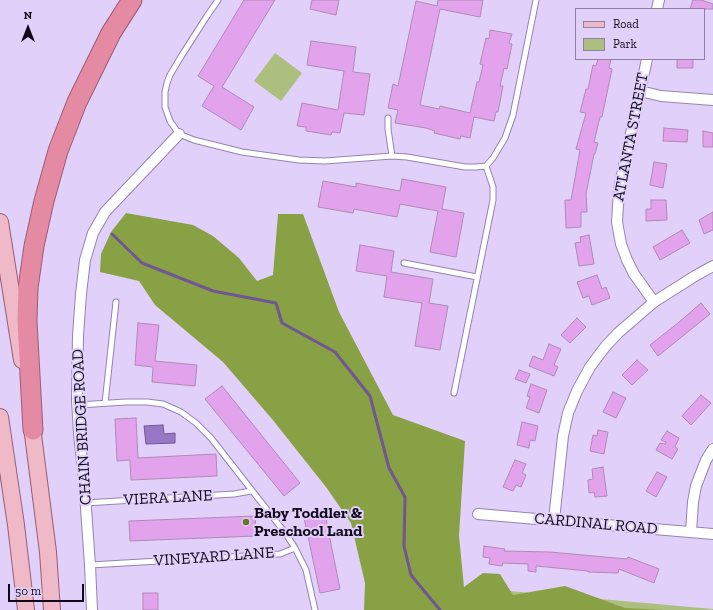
<!DOCTYPE html>
<style>
body{margin:0}
#map{position:relative;width:713px;height:610px;overflow:hidden;background:#e0d0fa;font-family:"Zilla Slab",serif}
canvas{display:block}
.legend{position:absolute;left:575px;top:8px;width:130px;height:52px;box-sizing:border-box;background:#e0d0fa;border:1px solid #8d80a1;margin:0;padding:5px 7px;list-style:none;font-size:12px;color:#11091b}
.legend li{display:flex;align-items:center;gap:8px;height:20px}
.legend b{width:20px;border:1px solid #8d80a1}
.north{position:absolute;left:8px;top:8px;width:40px;height:40px;-webkit-text-stroke:3px #e0d0fa;paint-order:stroke;rotate:0deg;font-size:11px;font-weight:700;line-height:16px;text-align:center;color:#11091b}
.north::after{content:'';display:block;margin:auto;width:14px;height:18px;background:#11091b;clip-path:polygon(50% 0,100% 100%,50% 72%,0 100%)}
.scale{position:absolute;left:8px;top:584px;width:76px;height:18px;box-sizing:border-box;border:2px solid #11091b;border-top:0;padding-left:5px;font-size:12px;line-height:14px;white-space:nowrap;color:#11091b;-webkit-text-stroke:3px #e0d0fa;paint-order:stroke}
</style>
<div id="map">
<canvas width="713" height="610"></canvas>
<ul class="legend">
<li><b style="height:5px;background:#efb9c8"></b>Road</li>
<li><b style="height:11px;background:#acbf7f"></b>Park</li>
</ul>
<div class="north">N</div>
<div class="scale">50 m</div>
</div>
<script>
const ctx = document.querySelector('canvas').getContext('2d');
ctx.lineJoin = 'round';
function fillPath(path, color) { ctx.fillStyle = color; ctx.fill(path, 'evenodd'); }
const toPath = rows => new Path2D(rows.map(r => 'M' + r).join(''));
function stroke(path, color, width, dash) { ctx.strokeStyle = color; ctx.lineWidth = width; ctx.lineCap = dash ? 'butt' : 'round'; ctx.setLineDash(dash || []); ctx.stroke(path); }
function write(font, color, halo, rows, align = 'center') {
  ctx.font = font + ' "Zilla Slab",serif'; ctx.lineWidth = 4; ctx.setLineDash([]); ctx.textBaseline = 'middle'; ctx.strokeStyle = halo; ctx.fillStyle = color; for (const [text, x, y, turn = 0] of rows) {
    ctx.save(); ctx.translate(x, y); ctx.rotate((+turn || 0) * Math.PI / 180); ctx.textAlign = isNaN(turn) ? turn : align; if (halo) ctx.strokeText(text, 0, 0); ctx.fillText(text, 0, 0); ctx.restore();
  }
}
fillPath(toPath([
 [275,53,302,73,281,101,254,81],
 [464,587,713,609,713,610,459,610]
]), '#acbf7f');
fillPath(toPath([
 [126,213,193,225,213,236,239,258,257,281,273,275,278,214,303,214,339,312,393,415,465,441,459,536,464,587,483,573,500,574,513,595,565,586,625,608,664,610,364,610,365,583,351,523,326,487,272,419,223,362,155,305,139,281,100,272,101,254,111,232]
]), '#89a145');
const water = toPath([
 [163,425,164,434,175,433,175,443,146,444,144,426,163,425]
]);
fillPath(water, '#9877c7');
stroke(water, '#705693', 1);
stroke(toPath([
 [112,234,142,263,213,291,276,303,282,323,335,352,370,396,389,468,405,497,404,546,411,575,440,610]
]), '#705693', 3);
const building = toPath([
 [244,0,275,0,222,87,254,107,241,130,202,106,214,86,198,76,244,0],
 [312,0,339,0,336,15,310,9,312,0],
 [438,0,483,0,480,17,440,9,420,105,439,109,440,106,470,113,477,82,479,82,483,65,480,64,486,38,489,39,490,30,512,34,509,43,512,44,507,69,504,68,500,86,503,86,498,112,496,112,494,121,474,117,470,138,461,136,460,139,434,133,435,131,426,128,395,123,398,110,388,108,393,84,398,86,416,1,437,6,438,0],
 [693,0,701,0,713,4,713,9,690,9,693,0],
 [311,41,356,47,353,72,370,74,364,115,344,113,340,133,332,132,331,135,306,131,306,127,297,126,302,103,338,110,344,71,307,65,311,41],
 [598,59,611,59,609,68,612,69,602,117,600,117,594,142,598,143,595,154,594,154,586,194,587,212,581,212,581,227,566,228,565,200,571,200,580,150,576,149,586,113,580,112,586,89,588,89,593,65,596,66,598,59],
 [677,59,693,59,693,68,677,68,677,59],
 [664,128,688,130,687,142,663,141,664,128],
 [703,131,713,133,713,147,703,147,703,131],
 [654,162,667,164,663,188,650,185,654,162],
 [402,179,446,187,442,209,464,213,456,257,430,252,438,211,400,204,397,217,354,209,353,213,318,207,323,181,356,187,356,183,400,191,402,179],
 [651,200,666,200,667,220,646,221,646,209,651,209,651,200],
 [713,212,713,230,704,234,699,220,713,212],
 [682,230,690,243,660,260,653,247,682,230],
 [589,235,594,264,579,266,575,243,581,242,580,237,589,235],
 [360,245,394,251,391,272,433,279,429,303,448,306,440,350,415,346,422,303,384,297,387,276,356,271,360,245],
 [597,275,602,289,606,287,610,298,592,305,589,296,583,298,577,282,597,275],
 [701,303,710,314,658,356,650,345,678,323,701,303],
 [577,318,586,327,570,343,561,335,577,318],
 [138,323,159,325,155,361,197,365,195,386,152,382,153,367,135,365,138,323],
 [549,344,561,349,554,365,558,367,554,376,529,366,533,356,543,360,549,344],
 [637,360,648,370,632,385,622,375,637,360],
 [519,370,530,374,526,383,515,379,519,370],
 [531,384,547,390,539,413,526,408,530,397,527,396,531,384],
 [222,386,300,483,284,496,205,399,222,386],
 [613,392,626,398,616,418,603,412,613,392],
 [701,395,711,403,691,425,682,416,701,395],
 [136,418,138,458,216,454,217,476,131,480,130,460,117,461,115,419,136,418],
 [522,422,538,426,535,441,530,440,529,448,517,445,522,422],
 [598,430,608,432,604,454,590,451,593,435,597,436,598,430],
 [667,431,679,438,675,447,678,449,672,459,656,450,660,443,665,444,666,442,661,440,667,431],
 [515,460,526,464,522,473,526,475,521,487,516,485,513,491,503,487,515,460],
 [603,467,607,496,595,497,594,492,589,493,588,480,593,479,592,469,603,467],
 [657,472,667,477,656,497,646,491,657,472],
 [324,509,340,589,320,593,303,513,324,509],
 [255,516,256,536,130,541,129,521,255,516],
 [484,546,505,549,504,551,550,552,627,559,628,557,659,569,654,583,619,569,618,573,588,572,588,571,536,566,536,572,528,571,528,564,503,563,502,566,489,564,490,558,483,557,484,546],
 [143,593,158,593,158,610,143,610,143,593]
]);
fillPath(building, '#e3a3ec');
stroke(building, '#af8ab5', 1);
const service = toPath([
 [218,0,207,16,182,55,170,75,167,83,165,92,165,107,170,121,179,134,194,140,242,152,299,160,325,161,392,156,407,157,465,167,476,167,486,166,493,158,505,138,513,115,536,0],
 [388,118,388,129,392,156],
 [404,263,477,277],
 [454,393,493,200,493,187,486,166],
 [105,403,116,302],
 [78,405,126,402,147,402,163,404,181,412,196,423,211,438,286,534,295,548,306,570,315,610],
 [85,503,234,494,251,491],
 [90,565,280,554,295,548]
]);
const minor = toPath([
 [657,9,659,0],
 [647,59,619,189,617,222,621,244,627,260,634,274,654,302],
 [640,91,661,96,713,100],
 [478,514,713,534],
 [554,520,563,436,568,413,577,391,590,367,605,347,618,333,654,302,695,276,713,266],
 [691,532,693,502,696,486,706,460,713,449],
 [92,610,90,565,84,480,79,434,77,400,78,336,81,294,85,260,93,233,105,212,179,134]
]);
const primary = toPath([
 [0,222,22,360],
 [0,417,16,525,26,610],
 [31,419,48,552,52,610]
]);
const motorway = toPath([
 [33,430,27,321,28,288,34,246,44,201,58,151,77,102,111,33,132,0]
]);
stroke(service, '#9683b3', 7);
stroke(minor, '#9683b3', 12);
stroke(primary, '#9a5d73', 18);
stroke(motorway, '#9a5d73', 21);
stroke(service, '#fff', 5);
stroke(minor, '#fff', 10);
stroke(primary, '#efb9c8', 16);
stroke(motorway, '#e48aa3', 19);
for (const [x, y, r, color] of [
 [246,522,4,"#647827"]
]) { const dot = new Path2D(); dot.arc(x, y, r, 0, 2 * Math.PI); ctx.fillStyle = color; ctx.fill(dot); stroke(dot, '#e0d0fa', 1.5); }
write('16px', '#11091b', '#e0d0fa', [
 ["ATLANTA STREET",631,137,-79],
 ["CHAIN BRIDGE ROAD",82,427,-93],
 ["VIERA LANE",168,498,-3],
 ["CARDINAL ROAD",596,524,5],
 ["VINEYARD LANE",214,557,-4]
]);
write('bold 16px', '#11091b', '#e0d0fa', [
 ["Baby Toddler &",254,513],
 ["Preschool Land",254,531]
], 'left');
</script>
